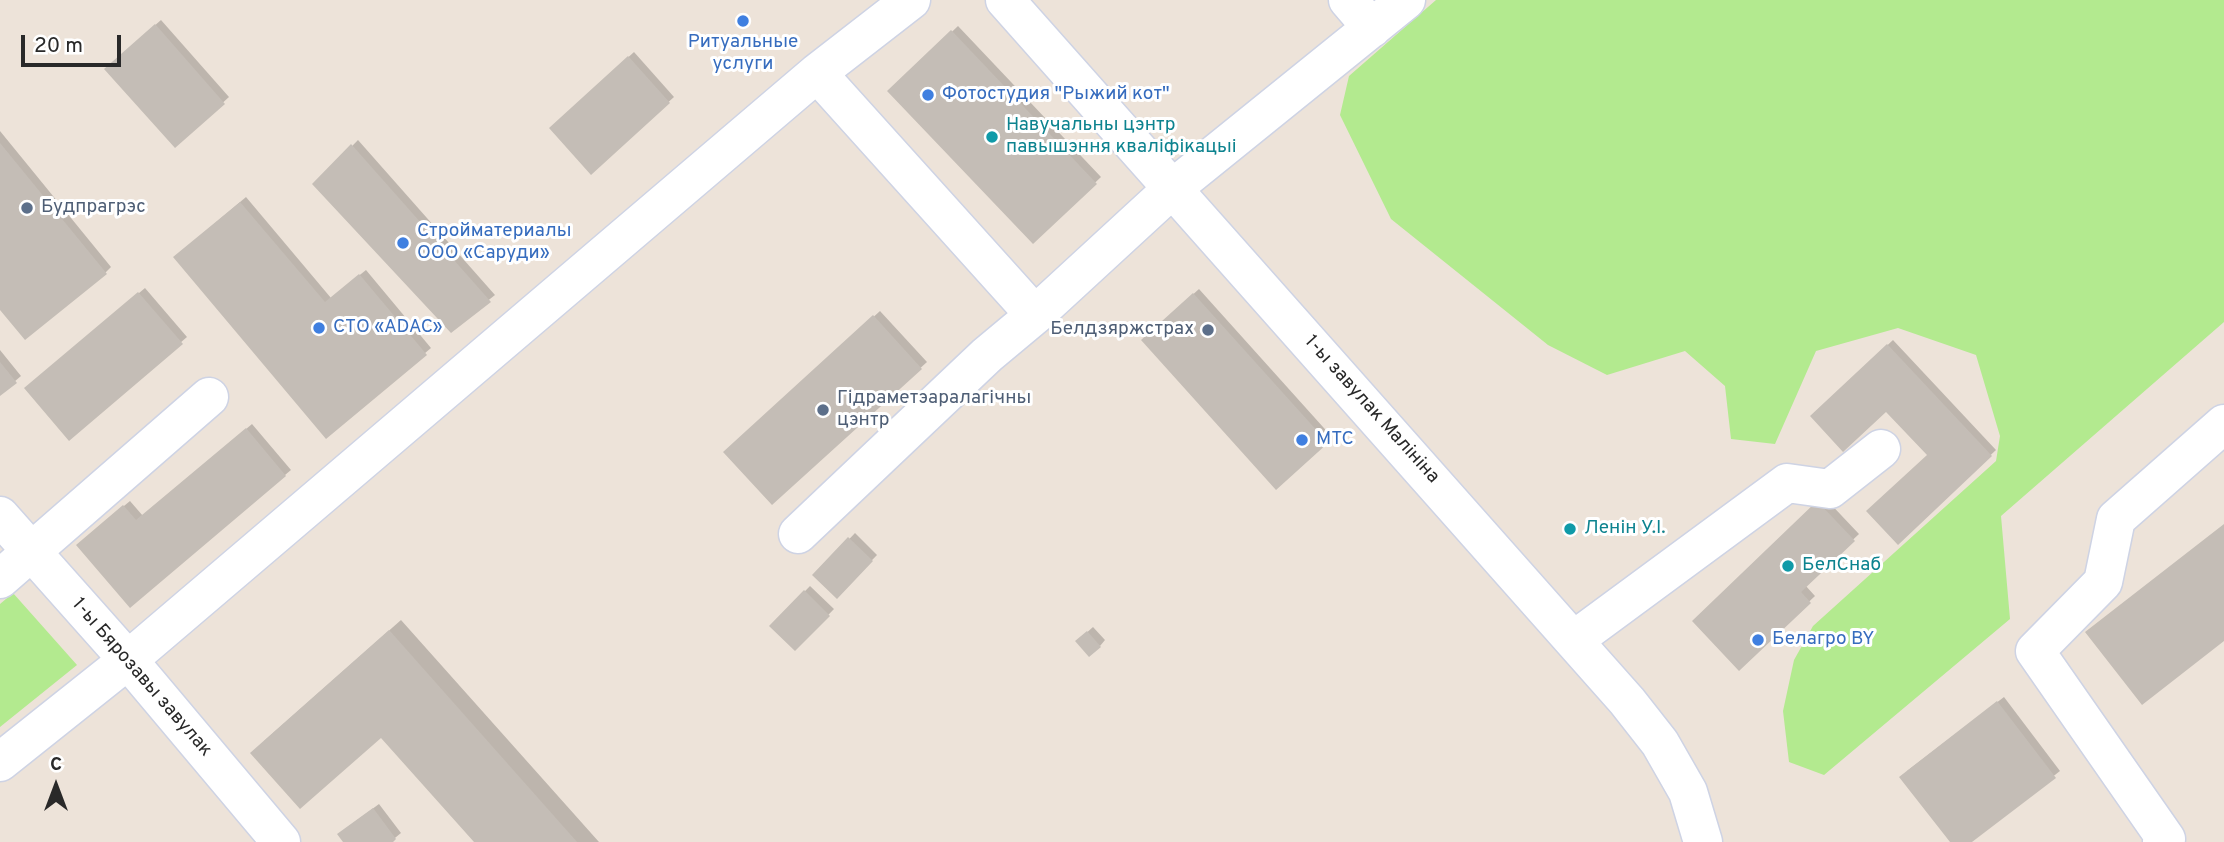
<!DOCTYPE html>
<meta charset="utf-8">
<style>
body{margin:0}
#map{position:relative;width:2224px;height:842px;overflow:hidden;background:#ede3d9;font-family:Overpass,sans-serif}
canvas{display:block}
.north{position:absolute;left:21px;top:751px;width:70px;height:70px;-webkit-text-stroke:5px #fff;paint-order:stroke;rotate:0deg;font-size:19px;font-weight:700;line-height:28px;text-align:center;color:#292929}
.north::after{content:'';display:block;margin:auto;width:24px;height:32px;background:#292929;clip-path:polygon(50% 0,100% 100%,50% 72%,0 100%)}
.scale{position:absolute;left:21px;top:35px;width:100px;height:32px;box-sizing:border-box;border:4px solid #292929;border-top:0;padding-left:9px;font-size:21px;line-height:24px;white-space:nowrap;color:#292929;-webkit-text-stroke:5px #fff;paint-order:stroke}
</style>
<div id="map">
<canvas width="2224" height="842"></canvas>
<div class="north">С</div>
<div class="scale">20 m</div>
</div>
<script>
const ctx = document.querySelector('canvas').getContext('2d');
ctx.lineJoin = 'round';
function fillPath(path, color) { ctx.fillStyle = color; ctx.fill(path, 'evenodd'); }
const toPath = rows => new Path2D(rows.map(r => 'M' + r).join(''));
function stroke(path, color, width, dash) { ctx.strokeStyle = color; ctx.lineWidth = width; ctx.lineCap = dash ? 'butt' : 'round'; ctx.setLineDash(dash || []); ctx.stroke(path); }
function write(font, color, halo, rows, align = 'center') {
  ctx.font = font + ' Overpass,sans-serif'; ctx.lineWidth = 6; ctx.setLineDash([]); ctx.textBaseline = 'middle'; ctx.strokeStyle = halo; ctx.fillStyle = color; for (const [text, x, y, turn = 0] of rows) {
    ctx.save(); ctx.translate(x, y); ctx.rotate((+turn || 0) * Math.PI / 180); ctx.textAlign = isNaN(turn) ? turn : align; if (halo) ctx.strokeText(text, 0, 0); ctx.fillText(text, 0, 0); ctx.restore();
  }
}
fillPath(toPath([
 [1436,0,2224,0,2224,322,2001,516,2010,619,1824,775,1789,762,1783,711,1794,660,1813,626,1996,461,2000,436,1976,355,1898,328,1816,351,1775,444,1731,439,1725,386,1685,351,1607,375,1548,345,1391,219,1340,115,1349,76],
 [13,593,77,665,0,727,0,604]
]), '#b3ea8f');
fillPath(toPath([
 [161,20,229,97,175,146,112,63],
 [958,26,1101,177,1033,242,890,91],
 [634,52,674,97,591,172,551,128],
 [0,131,111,267,105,273,0,307],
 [358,140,495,295,451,330,315,184],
 [246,197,331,298,366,270,431,348,326,437,181,252],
 [145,288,187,337,69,439,32,383],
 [1199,289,1332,437,1327,442,1149,334],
 [880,311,927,362,772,503,726,452],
 [1893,340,1996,450,1898,542,1929,454,1886,409,1812,416],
 [0,350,21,376,0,394],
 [252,424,291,470,285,475,84,539,130,501,143,516],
 [1824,497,1859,534,1805,585,1815,596,1739,668],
 [855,533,877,555,837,596,815,575],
 [810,586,834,609,795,649,771,626],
 [401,620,599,842,477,842,381,735,264,741],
 [1093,627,1105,640,1100,646,1083,636],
 [2004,697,2060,771,1969,842,1952,842,1907,771],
 [379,804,401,833,390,842,345,842,345,829]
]), '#0003');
fillPath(toPath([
 [155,24,225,104,175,148,104,69],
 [951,30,1097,184,1033,244,887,91],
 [628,56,670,103,591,175,549,128],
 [0,143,107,274,25,340,0,310],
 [351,144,491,302,451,333,312,184],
 [240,202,325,302,359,274,427,355,326,439,173,257],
 [138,292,183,344,69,441,24,388],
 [1193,293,1328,443,1276,490,1141,340],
 [873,315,922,369,772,505,723,452],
 [1887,344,1992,456,1898,545,1866,511,1927,455,1886,412,1843,452,1810,416],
 [0,362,17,383,0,396],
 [246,428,286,476,130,608,76,545,123,505,136,520],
 [1817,501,1855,541,1801,592,1811,603,1739,671,1692,621],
 [2224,524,2224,641,2142,705,2085,632],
 [848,537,873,561,837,599,812,575],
 [804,590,830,616,795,651,769,626],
 [389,630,577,842,474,842,381,738,300,809,250,753],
 [1087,631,1101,647,1089,657,1075,641],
 [1997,701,2056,778,1972,842,1950,842,1899,777],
 [373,808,396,839,393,842,343,842,337,834]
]), '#c4bdb6');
const minor = toPath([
 [1005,0,1627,701,1660,743,1688,792,1703,842],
 [1348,0,1372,28],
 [817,73,1035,315,1172,189,1406,0],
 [0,516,128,660,281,842],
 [798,534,987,355,1035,315],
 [0,579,209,397],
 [1574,640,1787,483,1830,489,1881,449],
 [0,762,128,660,817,73,911,0],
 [2162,842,2166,839,2035,651,2103,582,2116,519,2224,424]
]);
stroke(minor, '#ced3e4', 41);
stroke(minor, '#fff', 38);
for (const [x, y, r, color] of [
 [743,21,7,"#3f7fe0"],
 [928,95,7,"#3f7fe0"],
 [992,137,7,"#0f9aa8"],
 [27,208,7,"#5c6f8a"],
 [403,243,7,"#3f7fe0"],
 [319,328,7,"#3f7fe0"],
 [1208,330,7,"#5c6f8a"],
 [823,410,7,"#5c6f8a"],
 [1302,440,7,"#3f7fe0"],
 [1570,529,7,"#0f9aa8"],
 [1788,566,7,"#0f9aa8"],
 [1758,640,7,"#3f7fe0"]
]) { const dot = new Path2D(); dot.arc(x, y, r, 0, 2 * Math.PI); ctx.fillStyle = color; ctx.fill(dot); stroke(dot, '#fff', 2.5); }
write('19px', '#366cbe', '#fff', [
 ["Ритуальные",743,43,"center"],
 ["услуги",743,65,"center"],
 ["Фотостудия \"Рыжий кот\"",942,95],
 ["Стройматериалы",417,232],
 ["ООО «Саруди»",417,254],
 ["СТО «ADAC»",333,328],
 ["МТС",1316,440],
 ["Белагро BY",1772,640]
], 'left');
write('19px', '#0d838f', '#fff', [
 ["Навучальны цэнтр",1006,126],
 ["павышэння кваліфікацыі",1006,148],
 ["Ленін У.І.",1584,529],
 ["БелСнаб",1802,566]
], 'left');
write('19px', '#4e5e75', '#fff', [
 ["Будпрагрэс",41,208],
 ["Белдзяржстрах",1194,330,"right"],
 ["Гідраметэаралагічны",837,399],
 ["цэнтр",837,421]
], 'left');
write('19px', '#292929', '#fff', [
 ["1-ы завулак Малініна",1371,410,48],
 ["1-ы Бярозавы завулак",141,678,49]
]);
</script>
